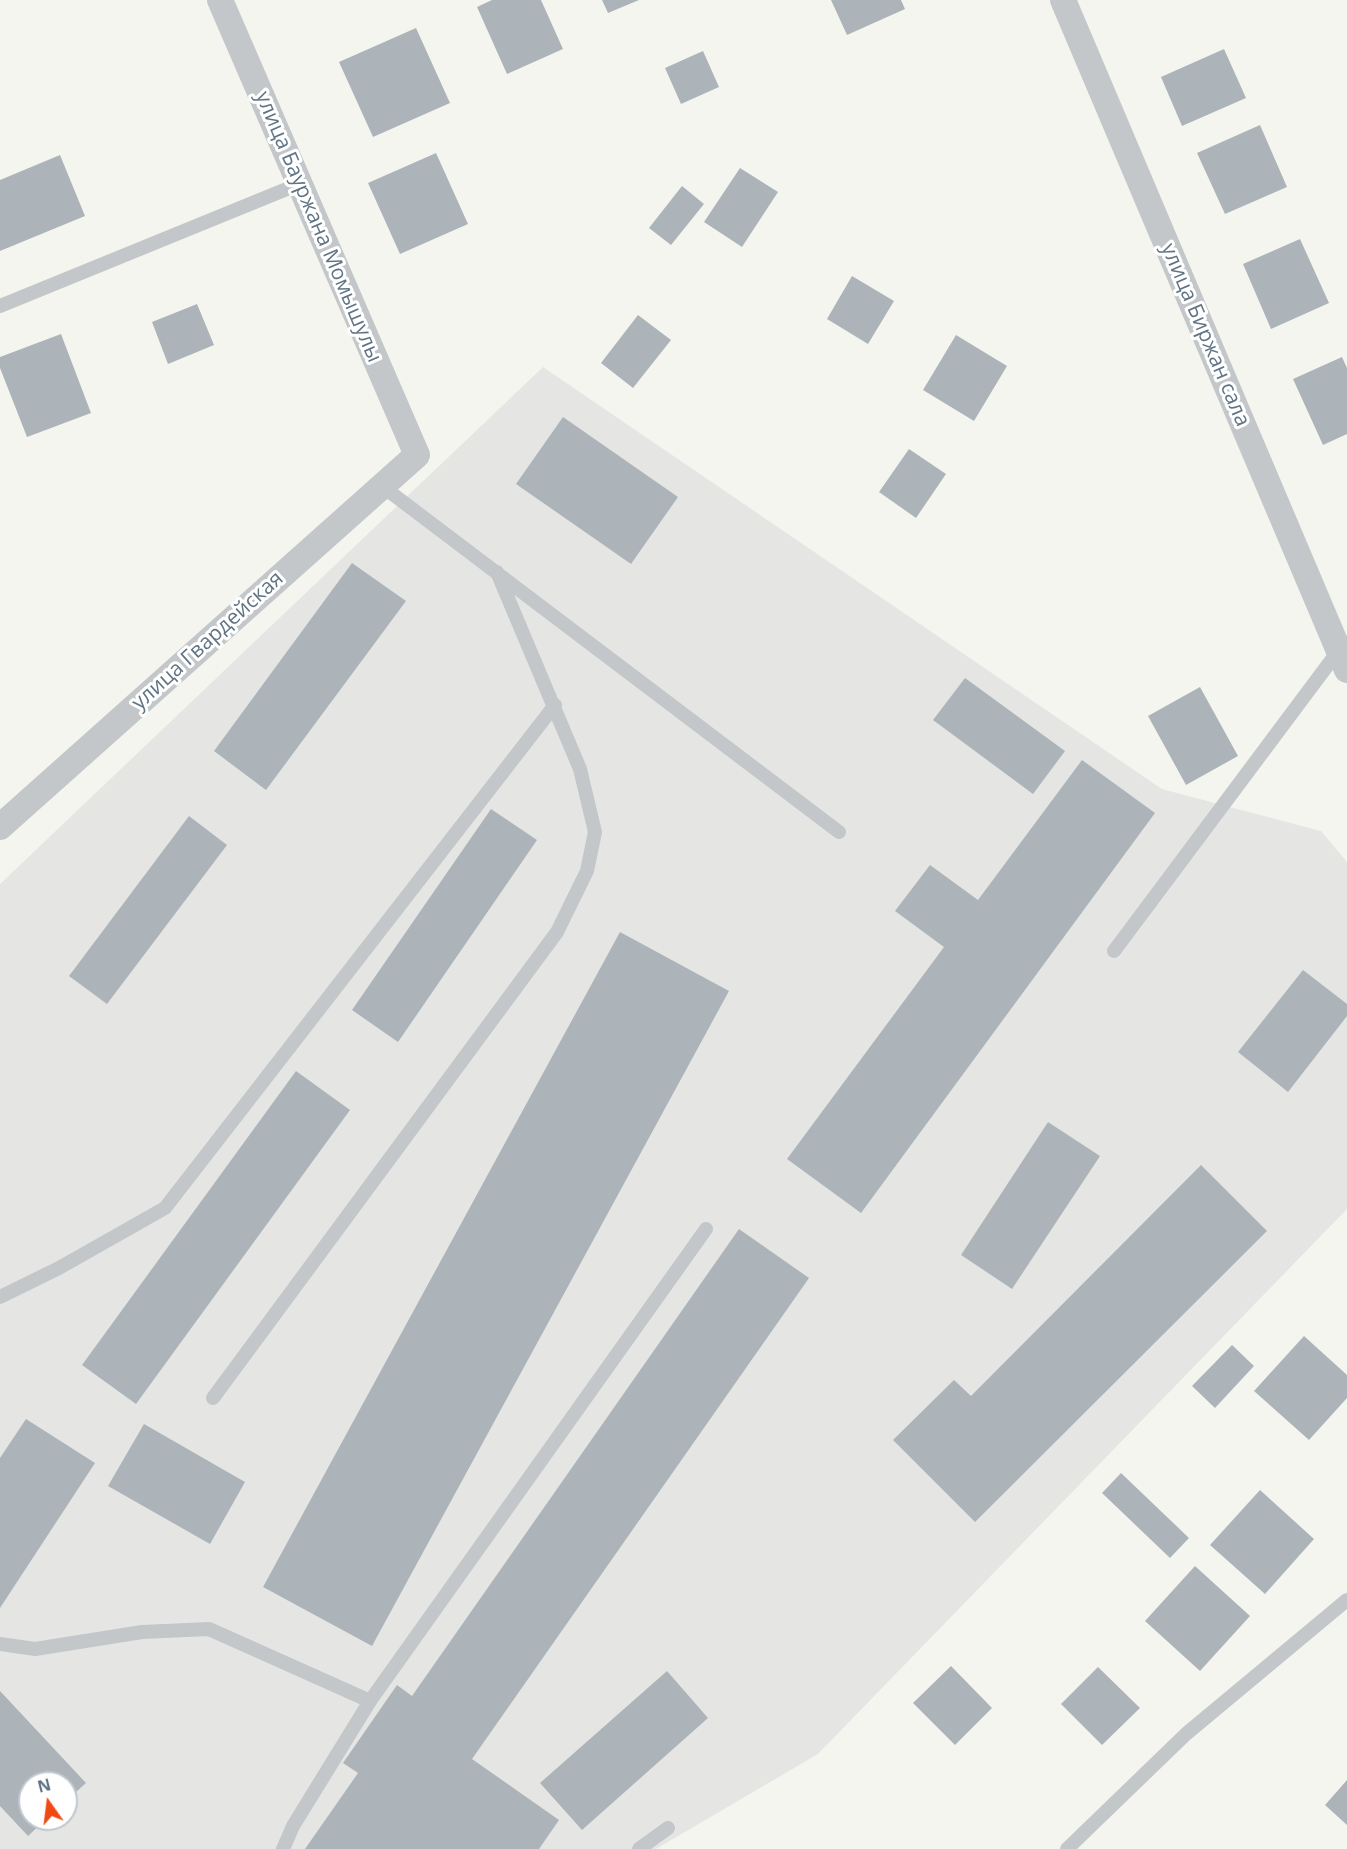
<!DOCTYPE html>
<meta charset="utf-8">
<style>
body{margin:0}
#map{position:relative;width:1347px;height:1849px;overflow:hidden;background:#f5f5f0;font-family:"Open Sans",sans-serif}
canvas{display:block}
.north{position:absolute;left:18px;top:1771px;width:60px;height:60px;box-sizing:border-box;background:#fff;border:2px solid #c0c7ce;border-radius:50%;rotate:346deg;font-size:16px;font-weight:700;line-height:24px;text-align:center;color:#617484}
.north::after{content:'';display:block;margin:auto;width:21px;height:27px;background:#f04a14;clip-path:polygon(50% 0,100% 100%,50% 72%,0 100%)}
</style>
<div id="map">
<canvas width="1347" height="1849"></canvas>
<div class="north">N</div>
</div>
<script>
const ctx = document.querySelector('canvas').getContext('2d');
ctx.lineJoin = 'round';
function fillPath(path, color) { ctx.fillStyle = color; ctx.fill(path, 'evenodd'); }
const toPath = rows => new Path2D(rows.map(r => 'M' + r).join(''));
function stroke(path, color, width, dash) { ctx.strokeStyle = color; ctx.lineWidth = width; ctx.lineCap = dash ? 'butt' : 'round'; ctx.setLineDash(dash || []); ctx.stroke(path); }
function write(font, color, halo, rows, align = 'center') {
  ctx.font = font + ' "Open Sans",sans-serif'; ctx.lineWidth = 6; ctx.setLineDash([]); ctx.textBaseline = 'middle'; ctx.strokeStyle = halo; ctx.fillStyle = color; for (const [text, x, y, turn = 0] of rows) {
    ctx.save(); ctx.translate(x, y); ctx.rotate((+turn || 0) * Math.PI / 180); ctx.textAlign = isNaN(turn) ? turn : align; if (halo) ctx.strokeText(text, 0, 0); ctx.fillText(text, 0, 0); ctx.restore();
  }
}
fillPath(toPath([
 [543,367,1162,789,1321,831,1347,862,1347,1209,818,1754,656,1849,0,1849,0,884],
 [30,1783,66,1783,66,1819,30,1819]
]), '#e5e6e4');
fillPath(toPath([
 [492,0,541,0,563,49,507,74,477,7],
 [602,0,639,0,608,13],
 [831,0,901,0,905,9,847,35],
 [416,28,450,103,373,137,339,62],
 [1224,49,1246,98,1182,126,1161,77],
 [703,51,719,87,681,104,665,68],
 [1260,125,1287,187,1225,214,1197,153],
 [436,153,468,224,400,254,368,183],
 [60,155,85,216,0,251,0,180],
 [740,168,778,192,742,247,704,222],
 [682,186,704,204,671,245,649,228],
 [1300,239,1329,303,1271,329,1243,264],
 [852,276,894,301,868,344,827,319],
 [197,304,214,345,168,364,152,322],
 [638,315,671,340,633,388,601,363],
 [61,334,91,413,27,437,0,368,0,357],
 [956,335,1007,366,974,421,923,390],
 [1342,357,1347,368,1347,434,1323,445,1293,379],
 [563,417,678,497,631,564,516,484],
 [909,449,946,474,916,518,879,492],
 [352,563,406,601,266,790,214,751],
 [965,678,1065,751,1033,794,933,720],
 [1200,687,1238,756,1186,785,1148,716],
 [1082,760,1155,813,861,1213,787,1159,944,947,895,911,930,865,978,900],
 [491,809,537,840,398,1042,352,1010],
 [189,816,227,845,107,1004,69,976],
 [620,932,729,991,372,1646,263,1587],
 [1303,970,1347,1004,1347,1016,1288,1092,1238,1052],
 [296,1071,350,1110,136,1404,82,1365],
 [1048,1122,1100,1156,1012,1289,961,1255],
 [1201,1165,1267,1231,975,1522,893,1440,954,1380,971,1396],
 [739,1229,809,1278,472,1759,559,1820,539,1849,305,1849,358,1773,343,1763,397,1685,412,1696],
 [1304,1336,1347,1375,1347,1398,1309,1440,1254,1391],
 [1232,1345,1254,1366,1215,1408,1192,1386],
 [26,1419,95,1463,0,1608,0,1458],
 [144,1424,245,1482,210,1544,108,1486],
 [1121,1473,1189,1538,1170,1558,1102,1493],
 [1260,1490,1314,1539,1265,1594,1210,1545],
 [1195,1566,1250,1616,1200,1671,1145,1621],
 [951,1666,992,1708,955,1745,913,1703],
 [1098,1667,1140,1708,1102,1745,1061,1704],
 [667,1671,708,1718,582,1830,540,1783],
 [0,1691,86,1783,66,1801,66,1783,30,1783,30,1819,46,1819,28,1836,0,1806],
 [1347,1780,1347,1825,1325,1805]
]), '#acb4b9');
stroke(toPath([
 [0,306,299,184],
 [382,486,839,832],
 [1114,951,1339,650],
 [0,1297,59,1268,165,1208,555,705],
 [213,1398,557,932,587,871,595,832,580,769,497,572],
 [0,1644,35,1649,142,1632,209,1629,370,1701],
 [283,1849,293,1826,370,1701,706,1229],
 [639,1849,668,1828],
 [1067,1849,1186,1734,1347,1600]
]), '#c3c7ca', 14);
stroke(toPath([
 [1063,0,1347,670],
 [0,827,417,455,220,0]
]), '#c3c7ca', 26);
write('21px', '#617484', '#fff', [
 ["улица Бауржана Момышулы",318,227,67],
 ["улица Биржан сала",1205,335,67],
 ["улица Гвардейская",208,641,-42]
]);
</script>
